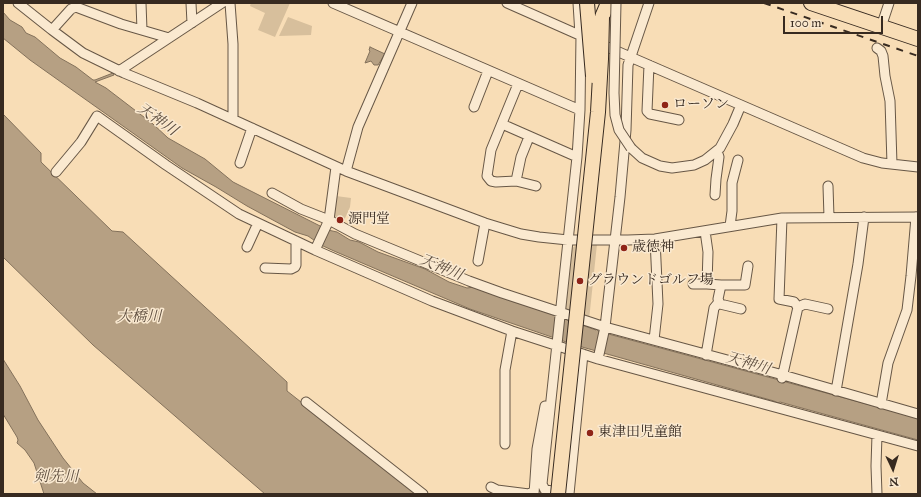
<!DOCTYPE html>
<meta charset="utf-8">
<style>
body{margin:0}
#map{position:relative;width:921px;height:497px;overflow:hidden;background:#f8ddb6;font-family:"IM FELL Great Primer",serif}
canvas{display:block}
.frame{position:absolute;inset:0;border:4px solid #372a20;pointer-events:none}
.north{position:absolute;left:873px;top:449px;width:40px;height:40px;-webkit-text-stroke:3px #fae9d0;paint-order:stroke;rotate:176deg;font-size:11px;font-weight:700;line-height:16px;text-align:center;color:#372a20}
.north::after{content:'';display:block;margin:auto;width:14px;height:18px;background:#372a20;clip-path:polygon(50% 0,100% 100%,50% 72%,0 100%)}
.scale{position:absolute;left:783px;top:16px;width:100px;height:18px;box-sizing:border-box;border:2px solid #372a20;border-top:0;padding-left:5px;font-size:12px;line-height:14px;white-space:nowrap;color:#372a20;-webkit-text-stroke:3px #fae9d0;paint-order:stroke}
</style>
<div id="map">
<canvas width="921" height="497"></canvas>
<div class="frame"></div>
<div class="north">N</div>
<div class="scale">100 m</div>
</div>
<script>
const ctx = document.querySelector('canvas').getContext('2d');
ctx.lineJoin = 'round';
function fillPath(path, color) { ctx.fillStyle = color; ctx.fill(path, 'evenodd'); }
const toPath = rows => new Path2D(rows.map(r => 'M' + r).join(''));
function stroke(path, color, width, dash) { ctx.strokeStyle = color; ctx.lineWidth = width; ctx.lineCap = dash ? 'butt' : 'round'; ctx.setLineDash(dash || []); ctx.stroke(path); }
function write(font, color, halo, rows, align = 'center') {
  ctx.font = font + ' "IM FELL Great Primer","Noto Serif JP",serif'; ctx.lineWidth = 3; ctx.setLineDash([]); ctx.textBaseline = 'middle'; ctx.strokeStyle = halo; ctx.fillStyle = color; for (const [text, x, y, turn = 0] of rows) {
    ctx.save(); ctx.translate(x, y); ctx.rotate((+turn || 0) * Math.PI / 180); ctx.textAlign = isNaN(turn) ? turn : align; if (halo) ctx.strokeText(text, 0, 0); ctx.fillText(text, 0, 0); ctx.restore();
  }
}
fillPath(toPath([
 [251,3,290,3,275,37,258,30,265,13,250,6],
 [288,17,312,26,311,35,279,36],
 [336,196,351,198,350,207,342,225,333,219],
 [597,244,589,320,565,312,571,249,575,246]
]), '#d7bf9c');
const water = toPath([
 [3,12,10,20,22,27,26,33,35,37,60,58,76,67,93,80,95,80,113,73,114,75,95,82,106,88,153,124,168,138,205,159,233,182,328,230,337,232,350,240,359,242,378,252,425,269,449,282,467,288,474,287,596,330,597,328,598,331,601,332,779,380,784,379,786,382,918,418,918,440,780,402,778,403,774,401,575,345,470,309,334,251,321,245,308,236,295,232,247,206,216,187,182,168,30,60,3,38,3,12],
 [370,47,385,54,378,65,374,65,371,61,365,63,370,51,369,50,370,47],
 [3,114,41,153,41,162,112,231,123,232,287,382,287,391,418,494,265,494,93,345,3,257,3,114],
 [3,359,20,386,38,420,63,458,83,483,97,494,44,494,34,463,25,450,17,443,18,440,17,437,3,414,3,359]
]);
fillPath(water, '#b6a083');
stroke(water, '#83715b', 1);
const minor = toPath([
 [18,3,52,30,83,53,124,73,197,103,346,171,485,223,521,234,539,237,568,240,628,240,655,239,782,218,918,217],
 [141,3,142,30],
 [191,3,192,23],
 [230,3,233,44,233,119],
 [333,3,580,110],
 [507,3,586,38],
 [578,3,580,35],
 [881,27,889,3],
 [52,30,71,9,76,7,121,24,169,38],
 [598,43,863,158,882,163,918,167],
 [877,48,881,51,883,56,885,76,890,101,892,164],
 [649,65,647,111,650,114,679,120],
 [119,71,222,3],
 [518,84,491,150,487,176,491,181,496,182,516,181,536,186],
 [474,107,488,71],
 [502,124,577,157],
 [631,148,642,158,660,166,672,168,694,165,705,160,720,148,733,124,741,105],
 [240,163,252,128],
 [346,171,358,127,412,3],
 [56,172,81,142,97,116,166,165,239,214,315,250,432,301,512,331,598,359,918,446],
 [516,181,521,157,529,137],
 [828,186,829,217],
 [272,193,301,209,329,220,355,234,469,281,502,293,605,327,783,375,918,414],
 [715,195,716,179,719,157,717,151],
 [782,218,779,299,794,302,798,307],
 [730,226,732,211,732,183,738,160],
 [705,231,708,252,707,284,721,285,718,299,720,304,741,309],
 [247,247,258,223],
 [315,250,329,220,336,167],
 [478,261,485,223],
 [265,268,291,269,295,267,296,265,296,241],
 [693,284,707,284],
 [721,285,745,285,748,266],
 [654,340,658,304,655,239],
 [706,355,714,308,719,302],
 [598,359,605,327,620,197,626,130,628,65,649,3],
 [782,378,798,307,805,304,828,309],
 [836,391,858,264,864,217],
 [306,402,423,494],
 [881,404,888,363,907,310,911,276,916,217],
 [505,444,505,370,512,331],
 [491,487,497,490,529,494,534,491],
 [569,493,545,490,542,484,577,157,580,110,581,35],
 [534,494,537,449,545,406],
 [569,494,583,354],
 [877,494,876,466,877,435]
]);
const highway = toPath([
 [811,3,918,39],
 [602,17,608,3]
]);
stroke(minor, '#675746', 11);
stroke(highway, '#372a20', 16);
stroke(minor, '#fae9d0', 9);
stroke(highway, '#f8ddb6', 14);
stroke(toPath([
 [764,3,918,56]
]), '#372a20', 2, [7, 7]);
const minorBridge = toPath([
 [616,3,614,93,615,115,619,130,631,148]
]);
const highwayBridge = toPath([
 [587,3,593,76],
 [558,494,598,112,601,59,602,17]
]);
stroke(minorBridge, '#675746', 11, []);
stroke(highwayBridge, '#372a20', 16, []);
stroke(minorBridge, '#fae9d0', 9);
stroke(highwayBridge, '#f8ddb6', 14);
for (const [x, y, r, color] of [
 [665,105,4,"#8f2418"],
 [340,220,4,"#8f2418"],
 [624,248,4,"#8f2418"],
 [580,281,4,"#8f2418"],
 [590,433,4,"#8f2418"]
]) { const dot = new Path2D(); dot.arc(x, y, r, 0, 2 * Math.PI); ctx.fillStyle = color; ctx.fill(dot); stroke(dot, '#fae9d0', 1.5); }
write('14px', '#372a20', '#fae9d0', [
 ["ローソン",673,105],
 ["源門堂",348,220],
 ["歳徳神",632,248],
 ["グラウンドゴルフ場",588,281],
 ["東津田児童館",598,433]
], 'left');
write('italic 15px', '#5d4d3e', '#fae9d0', [
 ["天神川",157,120,35],
 ["天神川",441,268,22],
 ["大橋川",139,317],
 ["天神川",748,364,16],
 ["剣先川",56,477]
]);
</script>
